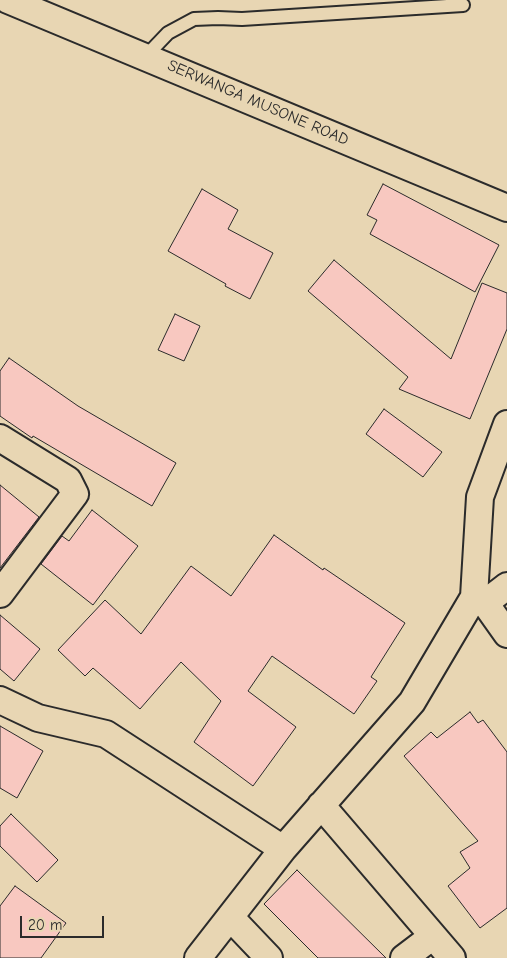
<!DOCTYPE html>
<style>
body{margin:0}
#map{position:relative;width:507px;height:958px;overflow:hidden;background:#e8d6b3;font-family:"Comic Neue",sans-serif}
canvas{display:block}
.scale{position:absolute;left:20px;top:916px;width:84px;height:22px;box-sizing:border-box;border:2px solid #2b2b2b;border-top:0;padding-left:6px;font-size:15px;line-height:18px;white-space:nowrap;color:#2b2b2b;-webkit-text-stroke:4px #e8d6b3;paint-order:stroke}
</style>
<div id="map">
<canvas width="507" height="958"></canvas>
<div class="scale">20 m</div>
</div>
<script>
const ctx = document.querySelector('canvas').getContext('2d');
ctx.lineJoin = 'round';
function fillPath(path, color) { ctx.fillStyle = color; ctx.fill(path, 'evenodd'); }
const toPath = rows => new Path2D(rows.map(r => 'M' + r).join(''));
function stroke(path, color, width, dash) { ctx.strokeStyle = color; ctx.lineWidth = width; ctx.lineCap = dash ? 'butt' : 'round'; ctx.setLineDash(dash || []); ctx.stroke(path); }
function write(font, color, halo, rows, align = 'center') {
  ctx.font = font + ' "Comic Neue",sans-serif'; ctx.lineWidth = 5; ctx.setLineDash([]); ctx.textBaseline = 'middle'; ctx.strokeStyle = halo; ctx.fillStyle = color; for (const [text, x, y, turn = 0] of rows) {
    ctx.save(); ctx.translate(x, y); ctx.rotate((+turn || 0) * Math.PI / 180); ctx.textAlign = isNaN(turn) ? turn : align; if (halo) ctx.strokeText(text, 0, 0); ctx.fillText(text, 0, 0); ctx.restore();
  }
}
const building = toPath([
 [383,184,499,245,475,292,370,234,377,220,367,215,383,184],
 [202,189,238,210,228,229,273,253,250,299,225,286,226,284,168,251,202,189],
 [334,260,451,359,482,283,507,293,507,329,470,419,399,389,408,377,308,291,334,260],
 [175,314,200,326,184,361,158,350,175,314],
 [9,358,78,406,176,463,152,506,33,436,32,438,0,416,0,371,9,358],
 [384,409,442,452,423,477,366,434,384,409],
 [0,485,39,517,0,568,0,485],
 [92,510,138,546,93,605,41,564,62,536,69,541,92,510],
 [274,535,323,570,324,568,405,623,371,677,377,681,354,714,272,656,248,691,296,727,253,786,194,742,221,701,181,662,140,709,93,668,85,676,58,650,105,600,141,634,191,566,231,596,274,535],
 [0,615,40,649,14,681,0,669,0,615],
 [470,712,478,723,483,720,507,752,507,908,480,928,448,886,470,868,460,852,478,841,404,756,431,732,437,738,470,712],
 [0,726,43,751,17,798,0,788,0,726],
 [11,814,58,860,37,882,0,846,0,826,11,814],
 [297,870,386,958,318,958,264,904,297,870],
 [15,886,66,923,41,958,0,958,0,906,15,886]
]);
fillPath(building, '#f8c8c0');
stroke(building, '#2b2b2b', 1);
const lane = toPath([
 [146,56,168,33,194,19,218,18,242,19,463,5]
]);
const street = toPath([
 [8,0,507,208],
 [0,438,68,480,75,494,0,594],
 [474,597,485,603,507,634],
 [485,603,507,586],
 [0,700,38,718,106,734,283,849],
 [321,805,452,958],
 [230,917,269,958],
 [198,958,283,849,412,702,474,597,480,497,507,424],
 [404,958,433,936]
]);
stroke(lane, '#2b2b2b', 16);
stroke(street, '#2b2b2b', 30);
stroke(lane, '#e8d6b3', 12);
stroke(street, '#e8d6b3', 26);
write('16px', '#2b2b2b', '#e8d6b3', [
 ["SERWANGA MUSONE ROAD",258,103,23]
]);
</script>
